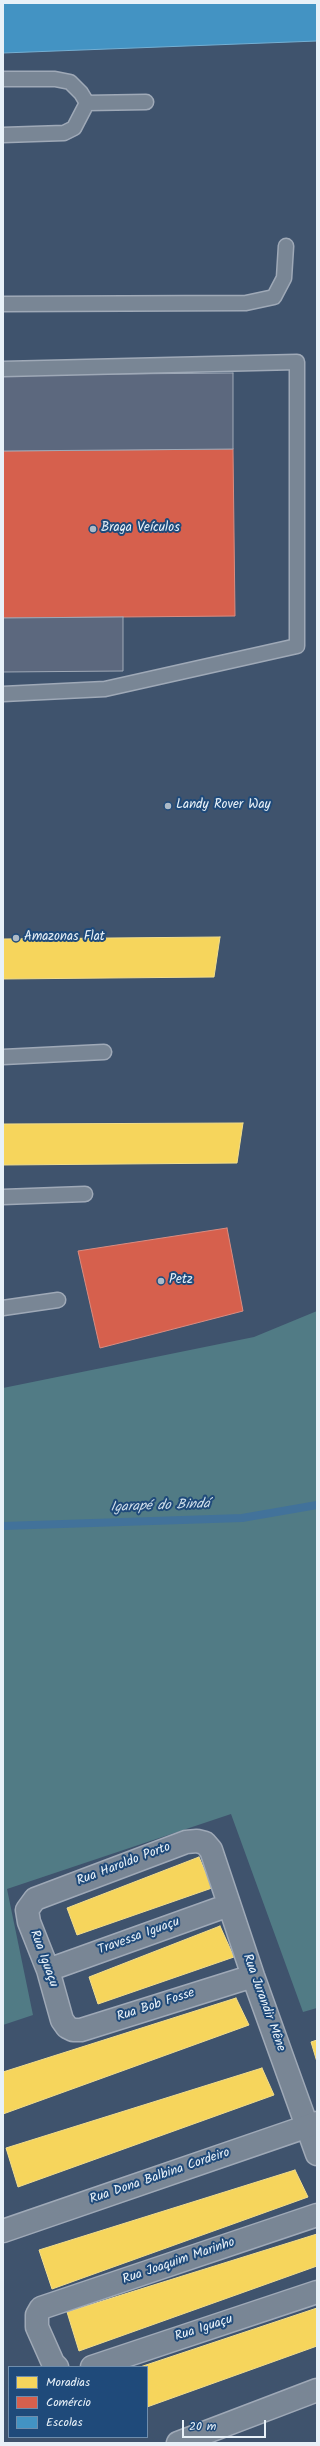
<!DOCTYPE html>
<meta charset="utf-8">
<style>
body{margin:0}
#map{position:relative;width:320px;height:2446px;overflow:hidden;background:#3f536d;font-family:Kalam,sans-serif}
canvas{display:block}
.frame{position:absolute;inset:0;border:4px solid #e8f1f8;pointer-events:none}
.legend{position:absolute;left:8px;top:2366px;width:140px;height:72px;box-sizing:border-box;background:#1f4a7a;border:1px solid #6f8dac;margin:0;padding:5px 7px;list-style:none;font-size:12px;color:#e8f1f8}
.legend li{display:flex;align-items:center;gap:8px;height:20px}
.legend b{width:20px;border:1px solid #6f8dac}
.scale{position:absolute;left:182px;top:2420px;width:84px;height:18px;box-sizing:border-box;border:2px solid #e8f1f8;border-top:0;padding-left:5px;font-size:12px;line-height:14px;white-space:nowrap;color:#e8f1f8;-webkit-text-stroke:3px #1f4a7a;paint-order:stroke}
</style>
<div id="map">
<canvas width="320" height="2446"></canvas>
<div class="frame"></div>
<ul class="legend">
<li><b style="height:11px;background:#f6d55c"></b>Moradias</li>
<li><b style="height:11px;background:#d6604d"></b>Comércio</li>
<li><b style="height:11px;background:#4393c3"></b>Escolas</li>
</ul>
<div class="scale">20 m</div>
</div>
<script>
const ctx = document.querySelector('canvas').getContext('2d');
ctx.lineJoin = 'round';
function fillPath(path, color) { ctx.fillStyle = color; ctx.fill(path, 'evenodd'); }
const toPath = rows => new Path2D(rows.map(r => 'M' + r).join(''));
function stroke(path, color, width, dash) { ctx.strokeStyle = color; ctx.lineWidth = width; ctx.lineCap = dash ? 'butt' : 'round'; ctx.setLineDash(dash || []); ctx.stroke(path); }
function write(font, color, halo, rows, align = 'center') {
  ctx.font = font + ' Kalam,sans-serif'; ctx.lineWidth = 4; ctx.setLineDash([]); ctx.textBaseline = 'middle'; ctx.strokeStyle = halo; ctx.fillStyle = color; for (const [text, x, y, turn = 0] of rows) {
    ctx.save(); ctx.translate(x, y); ctx.rotate((+turn || 0) * Math.PI / 180); ctx.textAlign = isNaN(turn) ? turn : align; if (halo) ctx.strokeText(text, 0, 0); ctx.fillText(text, 0, 0); ctx.restore();
  }
}
fillPath(toPath([
 [317,1311,317,2008,303,2012,231,1814,7,1889,33,2015,3,2025,3,1388,254,1337]
]), '#517b85');
const homes = toPath([
 [220,937,214,977,3,979,3,939,220,937],
 [243,1123,237,1163,3,1165,3,1124,243,1123],
 [199,1857,212,1888,77,1935,67,1908,199,1857],
 [220,1926,234,1957,98,2004,89,1977,220,1926],
 [236,1998,249,2025,3,2114,3,2072,236,1998],
 [317,2040,317,2062,311,2042,317,2040],
 [262,2068,274,2095,18,2187,6,2148,262,2068],
 [295,2170,308,2197,52,2289,39,2250,295,2170],
 [317,2234,317,2266,79,2351,67,2312,317,2234],
 [317,2308,317,2346,147,2407,147,2367,140,2367,317,2308]
]);
fillPath(homes, '#f6d55c');
stroke(homes, '#f2dd8b', 1);
const shops = toPath([
 [233,449,235,616,3,618,3,451,233,449],
 [227,1228,243,1311,100,1348,78,1251,227,1228]
]);
fillPath(shops, '#d6604d');
stroke(shops, '#db8c80', 1);
const schools = toPath([
 [3,3,317,3,317,41,3,53,3,3]
]);
fillPath(schools, '#4393c3');
stroke(schools, '#74afd3', 1);
stroke(toPath([
 [3,1526,242,1518,317,1505]
]), '#42729a', 8);
const building = toPath([
 [233,373,233,449,3,451,3,375,233,373],
 [123,617,123,671,3,672,3,618,123,617]
]);
fillPath(building, '#5c687e');
stroke(building, '#9fa9b7', 1);
const lane = toPath([
 [3,79,55,79,70,82,81,93,87,103],
 [87,103,146,102],
 [3,135,64,133,74,128,87,103],
 [3,304,246,303,274,297,284,278,286,246],
 [3,369,297,362,297,646,105,689,3,694],
 [3,1057,104,1052],
 [3,1197,85,1194],
 [3,1308,58,1300]
]);
const street = toPath([
 [48,1970,229,1905],
 [253,1976,81,2030,73,2030,67,2027,62,2020,48,1970,29,1922,27,1910,35,1899,186,1842,197,1841,205,1843,211,1850,253,1976,317,2154],
 [57,2367,53,2363,37,2327,37,2315,41,2308,317,2215],
 [92,2367,317,2292]
]);
const secondary = toPath([
 [3,2231,317,2123],
 [178,2443,317,2390]
]);
stroke(lane, '#9fa9b7', 17);
stroke(street, '#9fa9b7', 25);
stroke(secondary, '#9fa9b7', 25);
stroke(lane, '#798695', 14);
stroke(street, '#798695', 22);
stroke(secondary, '#798695', 22);
for (const [x, y, r, color] of [
 [93,529,4,"#adbac7"],
 [168,806,4,"#adbac7"],
 [16,938,4,"#adbac7"],
 [161,1281,4,"#adbac7"]
]) { const dot = new Path2D(); dot.arc(x, y, r, 0, 2 * Math.PI); ctx.fillStyle = color; ctx.fill(dot); stroke(dot, '#1f4a7a', 1.5); }
write('13px', '#e8f1f8', '#1f4a7a', [
 ["Braga Veículos",101,529],
 ["Landy Rover Way",176,806],
 ["Amazonas Flat",24,938],
 ["Petz",169,1281]
], 'left');
write('13px', '#e8f1f8', '#1f4a7a', [
 ["Rua Haroldo Porto",124,1865,-21],
 ["Travessa Iguaçu",139,1937,-20],
 ["Rua Iguaçu",43,1959,70],
 ["Rua Jurandir Mêne",263,2003,70],
 ["Rua Bob Fosse",156,2006,-18],
 ["Rua Dona Balbina Cordeiro",160,2177,-19],
 ["Rua Joaquim Marinho",179,2262,-19],
 ["Rua Iguaçu",204,2329,-18]
]);
write('italic 14px', '#cfdeeb', '#1f4a7a', [
 ["Igarapé do Bindá",160,1507,-2]
]);
</script>
